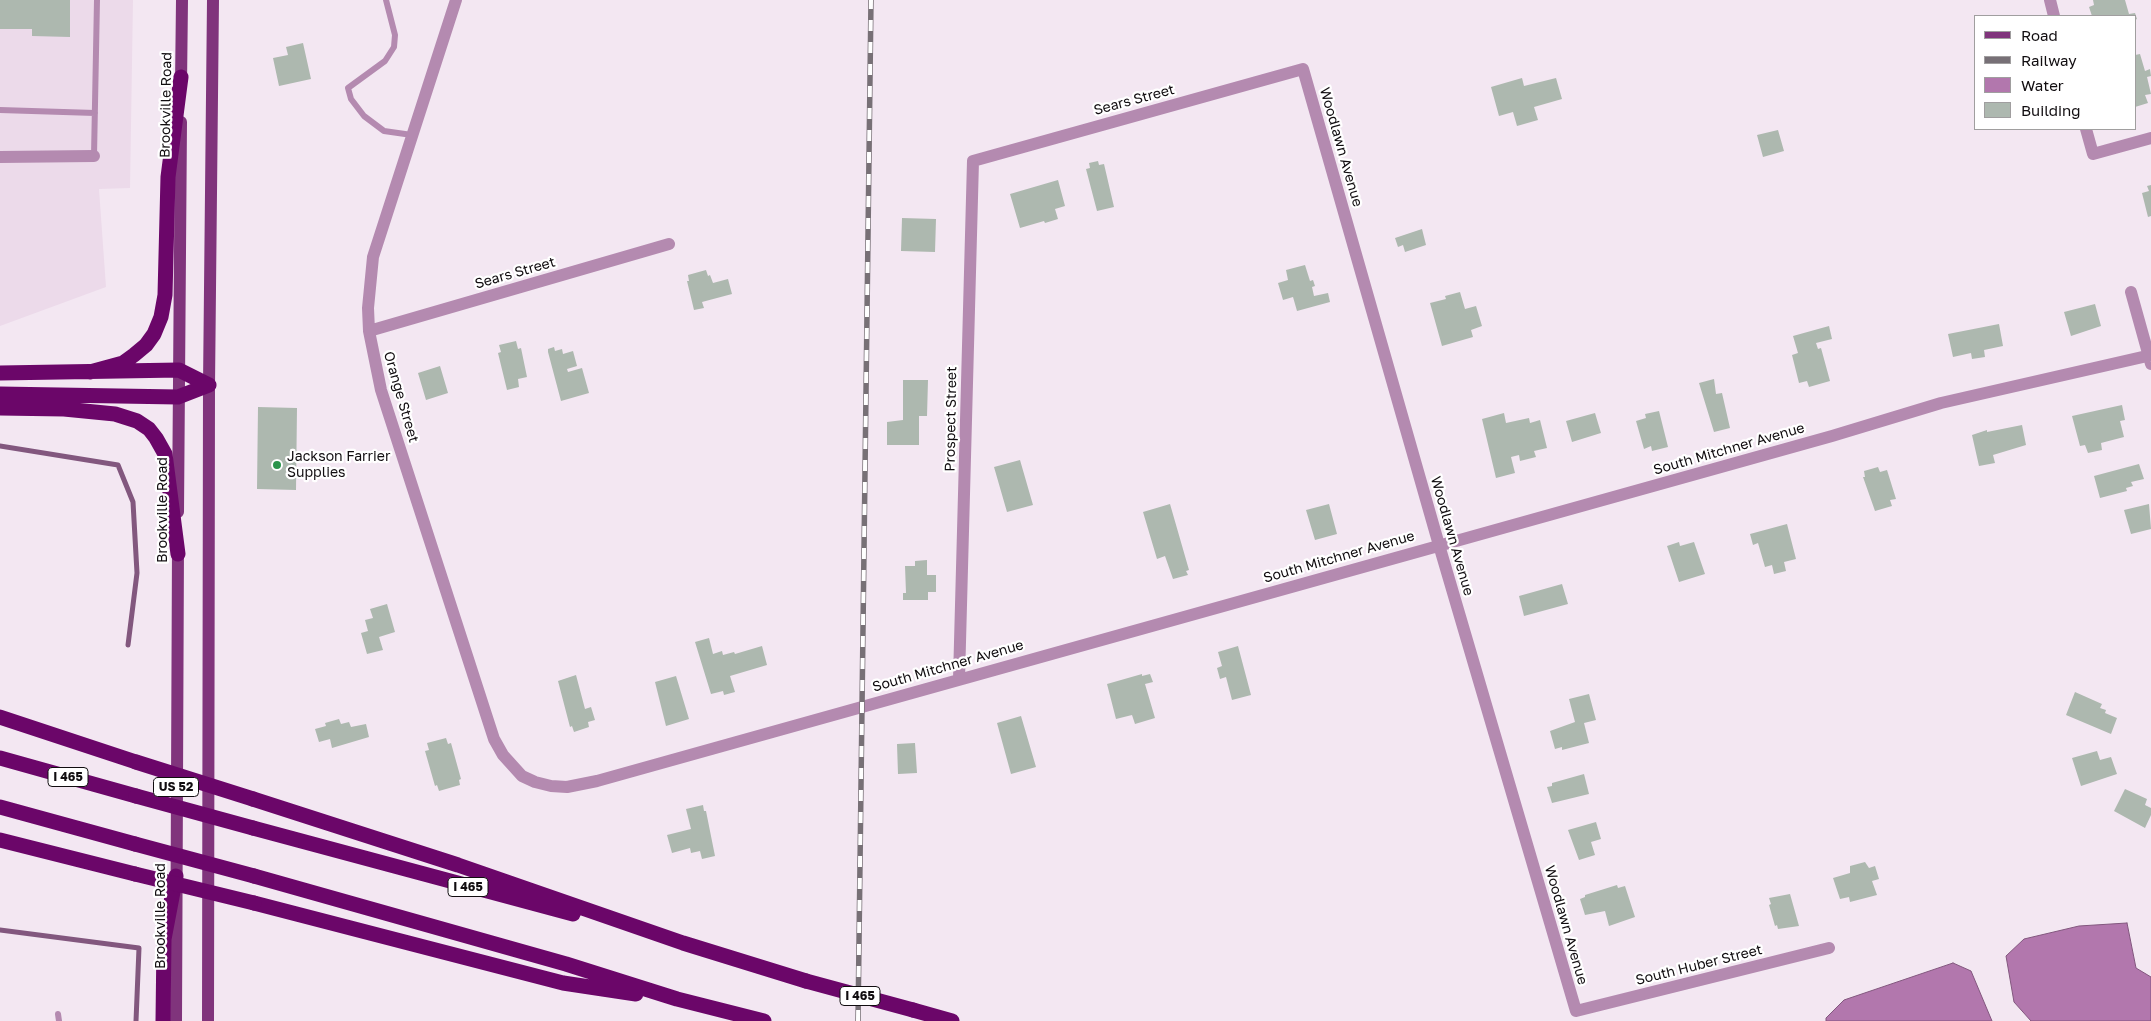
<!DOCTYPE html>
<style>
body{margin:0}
#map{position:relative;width:2151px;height:1021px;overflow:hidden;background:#f3e7f2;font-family:"Golos Text",sans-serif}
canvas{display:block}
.legend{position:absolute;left:1974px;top:15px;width:162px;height:115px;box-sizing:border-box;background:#fff;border:1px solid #a09e9f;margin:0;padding:6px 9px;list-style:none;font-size:15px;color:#110d10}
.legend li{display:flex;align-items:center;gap:10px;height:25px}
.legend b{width:25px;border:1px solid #a09e9f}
</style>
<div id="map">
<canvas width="2151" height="1021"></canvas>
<ul class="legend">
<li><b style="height:6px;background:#80347c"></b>Road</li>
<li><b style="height:6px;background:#777076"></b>Railway</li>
<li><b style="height:14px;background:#b277ad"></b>Water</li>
<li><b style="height:14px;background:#adb8af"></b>Building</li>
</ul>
</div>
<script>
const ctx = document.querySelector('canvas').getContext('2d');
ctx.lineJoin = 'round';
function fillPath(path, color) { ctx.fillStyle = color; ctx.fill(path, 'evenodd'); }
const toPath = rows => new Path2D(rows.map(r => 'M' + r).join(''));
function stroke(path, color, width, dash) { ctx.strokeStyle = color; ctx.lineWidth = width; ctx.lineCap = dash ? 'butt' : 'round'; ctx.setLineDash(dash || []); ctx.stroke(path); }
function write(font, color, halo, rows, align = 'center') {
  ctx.font = font + ' "Golos Text",sans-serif'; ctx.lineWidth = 4.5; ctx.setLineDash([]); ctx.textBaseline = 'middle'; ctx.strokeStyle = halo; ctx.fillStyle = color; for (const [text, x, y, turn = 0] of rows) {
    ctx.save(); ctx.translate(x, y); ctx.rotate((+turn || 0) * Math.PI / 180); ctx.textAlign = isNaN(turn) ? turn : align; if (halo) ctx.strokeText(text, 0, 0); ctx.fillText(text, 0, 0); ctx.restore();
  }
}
fillPath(toPath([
 [0,0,133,0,130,188,99,189,106,287,0,326]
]), '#ecdaea');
const water = toPath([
 [2127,923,2136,968,2151,977,2151,1021,2031,1021,2014,1002,2006,956,2024,939,2079,926,2127,923],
 [1953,963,1971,971,1992,1021,1826,1021,1826,1018,1844,1000,1953,963]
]);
fillPath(water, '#b277ad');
stroke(water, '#82577e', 1);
stroke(toPath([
 [0,446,118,465,133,502,137,573,128,645],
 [0,930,139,948,136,1021]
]), '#82577e', 5);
fillPath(toPath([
 [0,0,70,0,70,37,32,36,32,29,0,29],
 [2093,0,2125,0,2129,14,2135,13,2137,19,2135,20,2135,16,2092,16,2089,7,2094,5],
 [303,43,311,79,279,86,273,58,288,55,286,47],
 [2140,54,2145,71,2150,69,2151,76,2147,77,2151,94,2145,95,2148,103,2135,107,2135,55],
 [1522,78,1524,86,1556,78,1562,99,1534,107,1538,120,1517,126,1513,112,1499,116,1491,87],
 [1778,130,1784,151,1763,157,1757,135],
 [1098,161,1099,165,1104,164,1114,207,1097,211,1086,169,1090,168,1089,163],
 [1058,180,1065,206,1055,209,1058,219,1045,223,1044,221,1020,228,1010,194],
 [2151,185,2151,216,2148,217,2142,193,2149,191,2147,186],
 [902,218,936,219,935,252,901,251],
 [1422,229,1426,245,1405,252,1403,245,1398,247,1395,238],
 [1305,265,1310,281,1313,280,1315,286,1312,287,1314,296,1328,293,1330,302,1297,311,1293,297,1283,300,1278,283,1288,280,1286,270],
 [706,270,708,276,710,275,713,283,728,279,732,294,702,302,704,308,694,310,687,281,689,281,688,275],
 [1460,292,1465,309,1476,306,1482,326,1471,330,1473,337,1442,346,1430,303,1446,299,1445,296],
 [2095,304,2101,326,2071,336,2064,312],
 [1999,324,2003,346,1984,350,1985,357,1972,359,1971,353,1953,357,1948,334],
 [1829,326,1832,339,1816,343,1818,349,1821,348,1830,381,1809,387,1807,381,1799,383,1792,355,1798,353,1793,336],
 [516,341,518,349,521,348,527,377,518,379,519,387,507,390,498,353,501,352,499,345],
 [554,347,555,351,562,349,563,354,573,351,577,366,567,369,568,372,582,368,589,393,561,401,548,352,548,349],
 [440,366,448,393,426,400,418,373],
 [1714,379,1716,394,1722,393,1730,428,1714,432,1699,383],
 [903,380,928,380,927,416,919,416,919,445,887,445,887,422,903,420],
 [2122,405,2125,420,2120,421,2124,437,2101,443,2102,450,2088,453,2085,445,2080,446,2072,416],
 [258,407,297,408,296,490,257,489],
 [1659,411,1668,447,1652,451,1651,446,1644,449,1636,421,1646,418,1645,414],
 [1504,413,1506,423,1529,418,1530,423,1540,420,1547,448,1534,451,1536,457,1520,461,1519,455,1511,457,1515,473,1496,478,1482,419],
 [1595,413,1601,433,1572,442,1566,421],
 [2022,425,2026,445,1993,455,1995,463,1979,466,1972,435,1987,430,1987,432],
 [1020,460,1033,505,1007,512,994,467],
 [2139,464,2144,479,2131,482,2133,486,2126,488,2127,491,2100,498,2094,476],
 [1878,467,1880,472,1887,470,1896,499,1890,500,1892,506,1875,511,1863,477,1865,477,1864,471],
 [1170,504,1189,570,1186,571,1188,575,1173,579,1165,556,1157,559,1143,512],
 [1329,504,1337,534,1315,540,1306,510],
 [2149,504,2151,529,2131,534,2124,510],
 [1787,524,1796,559,1784,562,1786,571,1774,574,1772,565,1765,567,1758,543,1753,545,1750,534],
 [1679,542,1680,546,1694,542,1705,574,1679,582,1667,546],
 [927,560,927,575,936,575,936,592,928,592,928,600,903,600,903,593,906,593,905,566,915,566,915,561],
 [1562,584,1568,604,1524,616,1519,596],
 [387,604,395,632,379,637,383,650,367,654,361,633,368,631,365,620,373,618,370,609],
 [709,638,713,654,722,651,723,655,734,652,735,654,762,646,767,665,730,676,735,692,724,695,723,691,711,694,695,642],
 [1238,646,1251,695,1232,700,1226,677,1220,679,1217,668,1222,666,1218,652],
 [1142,674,1142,676,1150,674,1153,682,1145,684,1155,718,1135,724,1132,715,1116,719,1107,684],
 [576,675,585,709,591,707,595,720,588,722,589,727,574,732,572,726,570,727,558,681],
 [676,676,689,719,666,726,655,682],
 [2075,692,2102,704,2100,708,2106,710,2105,713,2117,718,2111,734,2066,715],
 [1589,694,1596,720,1584,723,1589,743,1562,750,1562,747,1555,749,1550,731,1575,722,1569,699],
 [1021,716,1036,767,1011,774,997,723],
 [339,719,341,724,349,722,351,727,366,724,369,737,332,748,330,739,319,742,315,729,326,726,325,723],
 [446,738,448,744,451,743,461,779,459,780,460,785,439,791,437,785,435,786,425,751,429,750,427,743],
 [915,743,917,773,898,774,897,744],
 [2097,751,2100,760,2111,757,2117,774,2081,786,2072,758],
 [1584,774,1589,794,1552,803,1547,787,1552,786,1552,783],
 [2125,789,2147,799,2145,805,2151,808,2151,815,2145,828,2114,811],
 [703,805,704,811,706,811,715,856,702,859,700,851,691,853,690,848,672,853,667,835,691,829,686,809],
 [1596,822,1601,839,1591,842,1595,855,1579,860,1568,830],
 [1865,862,1869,868,1875,866,1879,879,1872,881,1877,895,1850,902,1849,897,1840,899,1833,878,1850,873,1850,866],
 [1617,885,1618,888,1625,886,1635,917,1609,926,1605,911,1585,915,1580,899,1585,897,1585,895],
 [1790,894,1799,926,1778,929,1777,925,1775,926,1769,905,1771,904,1769,898]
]), '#adb8af');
stroke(toPath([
 [386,0,395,35,394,47,385,61,348,88,351,99,364,116,384,131,412,135],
 [0,110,95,113],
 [94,156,97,0],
 [58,1014,59,1021]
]), '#b48ab0', 6);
stroke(toPath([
 [456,0,373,257,368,308,369,331,381,390,494,739,503,755,522,776,535,782,551,786,567,787,597,781,1832,436,1941,403,2151,355],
 [2050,0,2054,16],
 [2086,129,2093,154,2151,138],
 [0,157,94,156],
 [2131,292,2151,364],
 [369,331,669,244],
 [959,679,973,161,1303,69,1439,545,1576,1011,1829,948]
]), '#b48ab0', 12);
stroke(toPath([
 [181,85,182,0],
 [178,512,181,122],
 [176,1021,178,545],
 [208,1021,209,385,213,0]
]), '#80347c', 12);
stroke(toPath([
 [90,372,123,363,134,355,146,345,154,334,161,317,165,295,168,177,181,77],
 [0,373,179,370,209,385],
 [0,394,178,397,209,385],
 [0,408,64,409,115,414,137,421,149,429,156,438,165,454,178,554],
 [0,717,136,762],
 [0,758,136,796],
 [253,799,458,865,683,943,806,981],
 [0,807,135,844],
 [253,828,573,914],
 [0,840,135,874],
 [254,876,566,964,677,999,764,1021],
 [254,903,563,983,636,994],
 [913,1010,952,1021],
 [163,1021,164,939,176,876]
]), '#6b0669', 15);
const rail = toPath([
 [858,1021,871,0]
]);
stroke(rail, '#777076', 5.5);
stroke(rail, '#fff', 4, [11]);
stroke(toPath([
 [136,762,253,799],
 [136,796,253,828],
 [135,844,254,876],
 [135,874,254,903],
 [806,981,913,1010]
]), '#6b0669', 15);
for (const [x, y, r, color] of [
 [277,465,5,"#2a944b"]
]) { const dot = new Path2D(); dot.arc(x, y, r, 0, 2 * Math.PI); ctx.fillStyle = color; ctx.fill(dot); stroke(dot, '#fff', 2); }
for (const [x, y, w] of [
 [68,777,40],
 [176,787,45],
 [468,887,40],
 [860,996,40]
]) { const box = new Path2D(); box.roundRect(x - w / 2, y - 9.5, w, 19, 4); ctx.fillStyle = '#fff'; ctx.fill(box); stroke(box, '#110d10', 1); }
write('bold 12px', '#110d10', null, [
 ["I 465",68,777],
 ["US 52",176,787],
 ["I 465",468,887],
 ["I 465",860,996]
]);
write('14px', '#110d10', '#fff', [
 ["Sears Street",1134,100,-15],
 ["Brookville Road",166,105,-89],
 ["Woodlawn Avenue",1341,147,74],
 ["Sears Street",515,273,-16],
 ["Orange Street",401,397,74],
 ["Prospect Street",951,419,-89],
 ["South Mitchner Avenue",1729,449,-16],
 ["Brookville Road",163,510,-90],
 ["Woodlawn Avenue",1452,536,74],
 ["South Mitchner Avenue",1339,557,-16],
 ["South Mitchner Avenue",948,666,-16],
 ["Brookville Road",161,916,-90],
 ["Woodlawn Avenue",1566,925,74],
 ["South Huber Street",1699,965,-14]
]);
write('14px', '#110d10', '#fff', [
 ["Jackson Farrier",287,457],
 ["Supplies",287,473]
], 'left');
</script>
